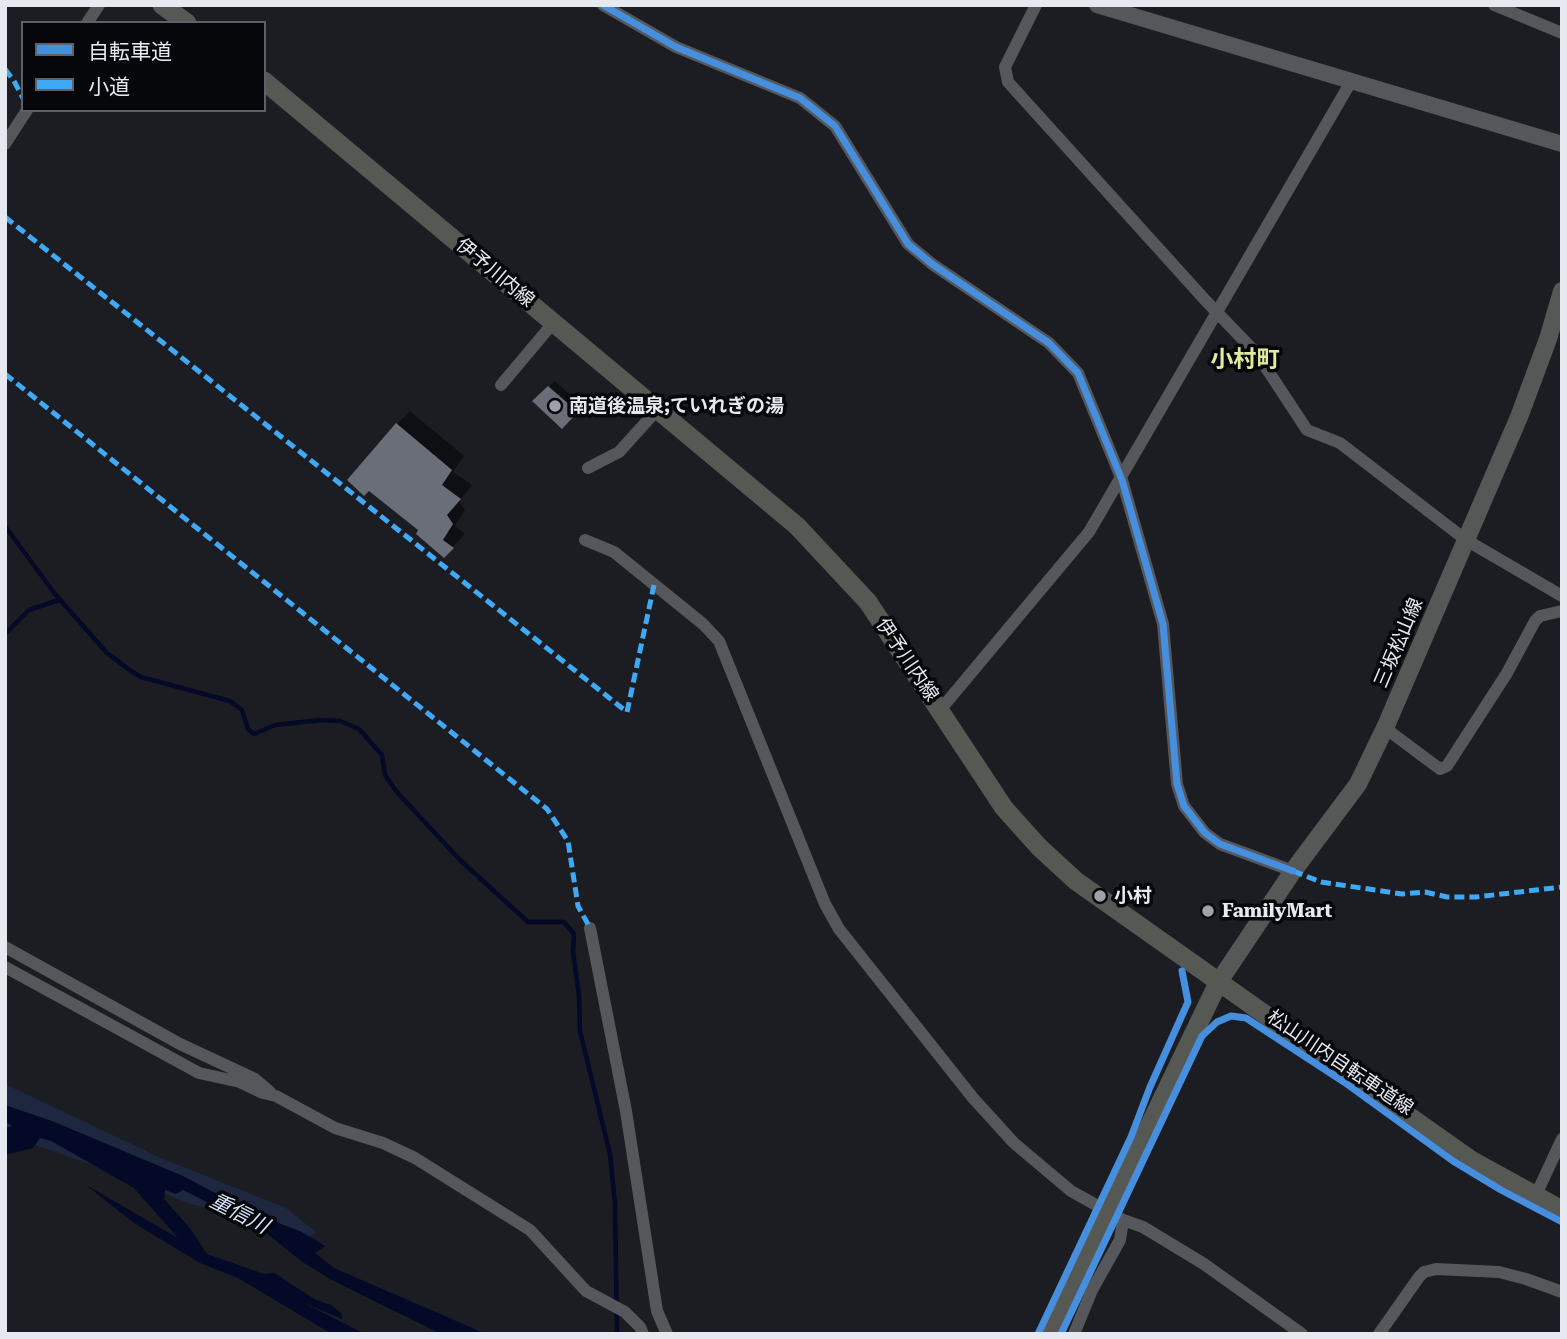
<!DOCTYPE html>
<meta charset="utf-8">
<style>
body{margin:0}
#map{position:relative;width:1567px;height:1339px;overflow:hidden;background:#1b1d22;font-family:"Roboto Serif","Noto Sans JP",serif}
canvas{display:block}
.frame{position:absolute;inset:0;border:7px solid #e6e9f0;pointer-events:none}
.legend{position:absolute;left:21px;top:21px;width:245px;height:91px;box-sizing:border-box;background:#05070a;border:2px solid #5f6166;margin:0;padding:9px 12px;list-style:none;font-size:21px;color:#e6e9f0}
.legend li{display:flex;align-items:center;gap:14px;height:35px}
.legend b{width:35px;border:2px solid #5f6166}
</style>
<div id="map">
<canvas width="1567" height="1339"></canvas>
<div class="frame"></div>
<ul class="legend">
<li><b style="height:9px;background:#468fdf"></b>自転車道</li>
<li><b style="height:9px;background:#3fa9f5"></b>小道</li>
</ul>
</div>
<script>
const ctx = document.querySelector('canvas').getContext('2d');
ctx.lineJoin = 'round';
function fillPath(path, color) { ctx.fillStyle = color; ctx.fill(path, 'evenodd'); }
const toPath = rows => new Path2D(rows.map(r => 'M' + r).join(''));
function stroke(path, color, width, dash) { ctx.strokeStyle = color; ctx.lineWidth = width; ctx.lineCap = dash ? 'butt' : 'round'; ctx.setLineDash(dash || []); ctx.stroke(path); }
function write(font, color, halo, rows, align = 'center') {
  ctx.font = font + ' "Roboto Serif","Noto Sans JP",serif'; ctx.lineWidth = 7; ctx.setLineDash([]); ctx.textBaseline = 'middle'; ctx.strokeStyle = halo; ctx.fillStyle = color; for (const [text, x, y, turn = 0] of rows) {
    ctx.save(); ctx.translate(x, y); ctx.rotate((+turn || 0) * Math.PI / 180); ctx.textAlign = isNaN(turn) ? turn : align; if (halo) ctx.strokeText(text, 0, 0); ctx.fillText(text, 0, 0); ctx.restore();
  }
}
fillPath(toPath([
 [5,1084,163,1159,286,1208,316,1232,306,1239,286,1226,190,1204,102,1168,29,1143,5,1142]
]), '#1d2840');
fillPath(toPath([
 [5,1105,52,1121,183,1176,255,1214,302,1232,325,1246,315,1253,334,1268,486,1334,441,1334,330,1279,301,1261,264,1231,183,1190,176,1194,165,1190,164,1199,189,1227,207,1254,264,1274,274,1273,316,1300,331,1305,342,1314,342,1319,302,1302,365,1334,332,1334,238,1278,200,1263,134,1223,86,1185,178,1238,134,1188,51,1141,40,1138,33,1148,5,1155,5,1128,12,1126,5,1121]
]), '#030926');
fillPath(toPath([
 [555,381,582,405,562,427,534,401],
 [410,411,464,456,453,472,472,485,459,501,465,510,455,526,465,534,444,556,420,529,397,424]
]), '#0007');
stroke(toPath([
 [5,526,55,594,107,653,131,671,141,677,230,701,242,710,248,729,254,734,275,725,321,720,340,721,359,729,382,755,385,775,396,791,460,860,528,922,564,922,574,934,573,951,579,996,580,1031,610,1154,615,1204,617,1334],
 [5,634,29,610,59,600]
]), '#030926', 4.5);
fillPath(toPath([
 [548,386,578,412,562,429,532,401],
 [396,423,452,470,442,485,461,499,447,515,453,524,443,540,454,548,444,558,416,534,418,530,369,491,364,496,347,480]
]), '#696e78');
stroke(toPath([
 [603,5,676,47,800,98,835,126,908,244,932,264,1049,343,1078,373,1122,480,1163,624,1177,784,1184,806,1205,833,1220,844,1293,871],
 [1036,5,1005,67,1008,82,1206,301,1257,354,1307,430,1340,443,1466,540,1562,596],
 [1494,5,1562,33],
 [87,23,99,5],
 [5,144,27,110],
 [501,385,554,322],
 [588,468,619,452,658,409],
 [585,540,614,552,703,624,719,641,825,904,839,929,973,1098,1014,1143,1071,1191,1123,1220,1143,1227,1204,1264,1302,1334],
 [941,709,1089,532,1352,80],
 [1385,728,1440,769,1447,766,1507,673,1535,621,1540,616,1562,611],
 [590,928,626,1111,657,1311,667,1334],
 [5,947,180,1044,255,1079,270,1092],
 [5,967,199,1073,240,1082,263,1093,276,1096,335,1128,383,1143,415,1158,530,1230,586,1291,625,1312,640,1327,643,1334],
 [1535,1197,1562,1139],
 [1074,1334,1092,1290,1120,1240,1123,1220],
 [1379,1334,1419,1277,1424,1272,1436,1269,1499,1272,1526,1279,1562,1292]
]), '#55575a', 12);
stroke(toPath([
 [1097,5,1562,144]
]), '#55575a', 16);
stroke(toPath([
 [1218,983,1293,871,1358,784,1385,728,1519,417,1548,339,1562,291]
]), '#565858', 18);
stroke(toPath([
 [162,5,187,23],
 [264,81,797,526,868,602,1004,808,1039,847,1076,881,1471,1160,1562,1210],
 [1049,1334,1218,983]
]), '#565853', 19);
stroke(toPath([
 [5,69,14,81,23,98],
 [5,217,627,712,654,585],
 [5,374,547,809,568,841,578,906,590,928],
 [1293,871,1321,882,1402,894,1425,892,1447,897,1476,897,1562,887]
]), '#3fa9f5', 5, [10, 5]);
stroke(toPath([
 [603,5,676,47,800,98,835,126,908,244,932,264,1049,343,1078,373,1122,480,1163,624,1177,784,1184,806,1205,833,1220,844,1293,871],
 [1038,1334,1131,1137,1150,1087,1188,1002,1182,971],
 [1061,1334,1202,1036,1217,1022,1231,1016,1246,1018,1344,1082,1453,1161,1501,1190,1562,1222]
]), '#468fdf', 7);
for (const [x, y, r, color] of [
 [555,406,7,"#9fa2a8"],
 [1100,896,7,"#9fa2a8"],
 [1208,911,7,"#9fa2a8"]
]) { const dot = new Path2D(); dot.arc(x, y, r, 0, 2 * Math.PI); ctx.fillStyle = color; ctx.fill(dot); stroke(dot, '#05070a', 2.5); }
write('19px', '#e6e9f0', '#05070a', [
 ["伊予川内線",495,273,40],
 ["三坂松山線",1399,643,-67],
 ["伊予川内線",907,660,56],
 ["松山川内自転車道線",1340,1063,34]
]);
write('bold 19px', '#e6e9f0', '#05070a', [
 ["南道後温泉;ていれぎの湯",569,406],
 ["小村",1114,896],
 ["FamilyMart",1222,911]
], 'left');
write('italic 21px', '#d7e4fe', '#05070a', [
 ["重信川",239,1214,27]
]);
write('bold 23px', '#e1eb9d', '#05070a', [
 ["小村町",1245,360]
]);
</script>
